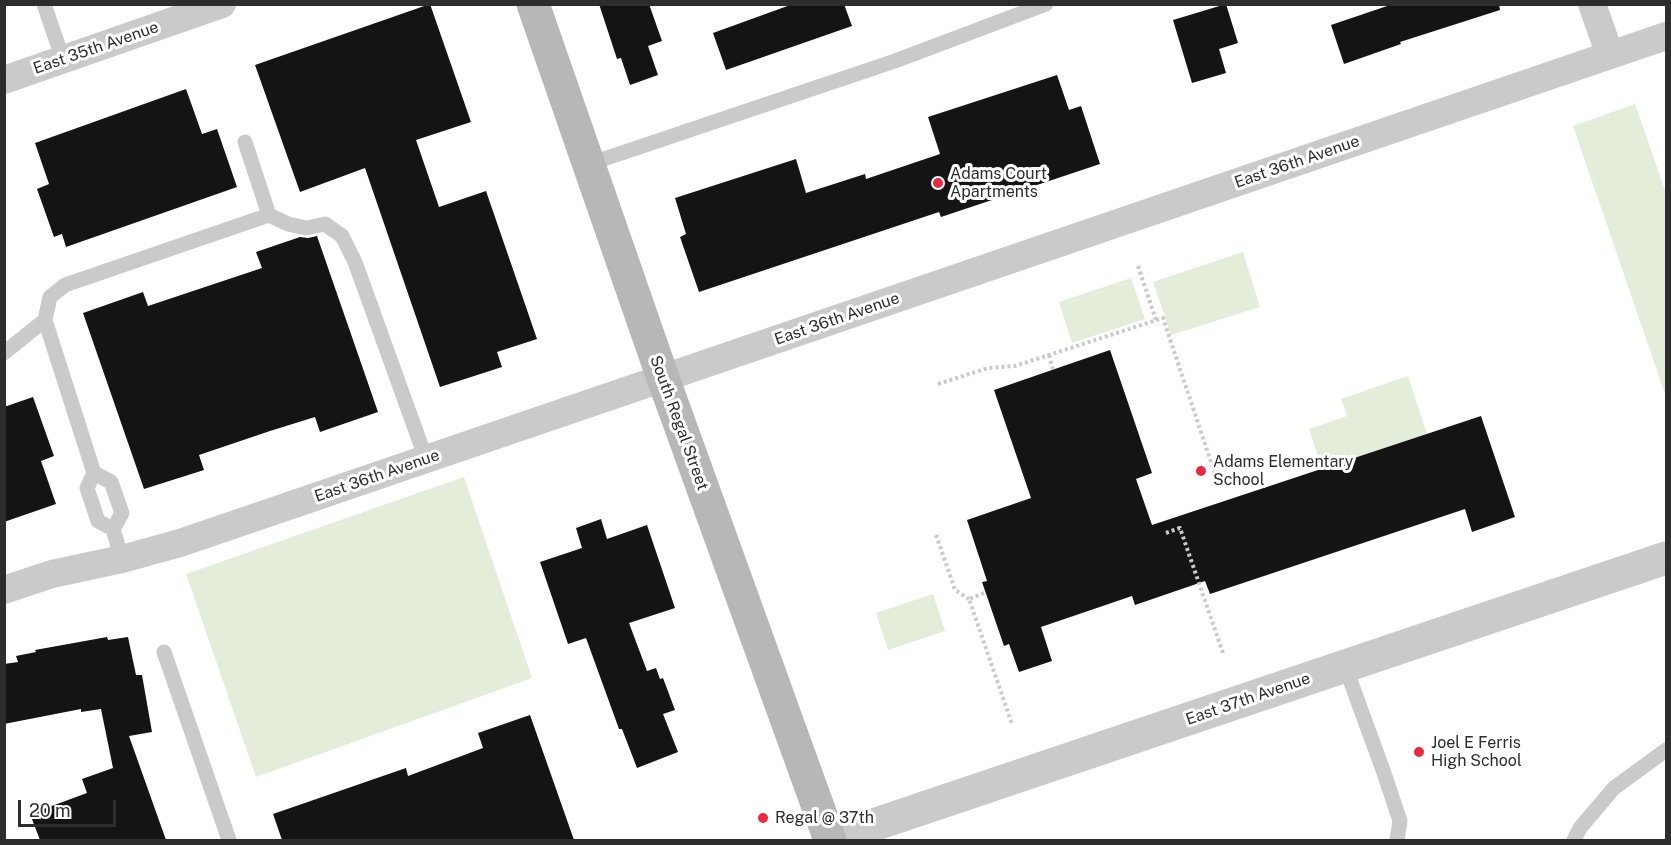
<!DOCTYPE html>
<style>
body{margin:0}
#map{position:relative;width:1671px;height:845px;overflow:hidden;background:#fff;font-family:"Public Sans",sans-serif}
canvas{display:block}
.frame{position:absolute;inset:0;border:6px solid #2d2d2d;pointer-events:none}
.scale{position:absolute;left:18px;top:800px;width:98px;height:27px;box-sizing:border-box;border:3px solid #2d2d2d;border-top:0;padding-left:8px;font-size:18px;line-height:21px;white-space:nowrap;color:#2d2d2d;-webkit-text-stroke:4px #fff;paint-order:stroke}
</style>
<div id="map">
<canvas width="1671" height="845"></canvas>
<div class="frame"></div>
<div class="scale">20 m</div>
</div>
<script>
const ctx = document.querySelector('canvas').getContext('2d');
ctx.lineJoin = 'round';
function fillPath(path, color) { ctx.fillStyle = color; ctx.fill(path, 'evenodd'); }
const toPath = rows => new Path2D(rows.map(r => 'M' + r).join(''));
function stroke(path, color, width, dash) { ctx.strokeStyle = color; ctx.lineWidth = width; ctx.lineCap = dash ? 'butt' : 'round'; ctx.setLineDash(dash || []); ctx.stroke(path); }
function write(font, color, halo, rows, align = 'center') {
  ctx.font = font + ' "Public Sans",sans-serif'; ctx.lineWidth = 6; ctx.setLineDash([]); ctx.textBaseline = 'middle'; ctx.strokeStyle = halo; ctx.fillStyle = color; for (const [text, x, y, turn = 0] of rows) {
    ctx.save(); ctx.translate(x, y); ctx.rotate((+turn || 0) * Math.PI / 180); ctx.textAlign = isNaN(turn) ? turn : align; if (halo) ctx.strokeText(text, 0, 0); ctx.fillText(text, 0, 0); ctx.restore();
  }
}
fillPath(toPath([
 [1635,104,1666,193,1666,397,1573,126],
 [1243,252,1260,307,1171,335,1153,282],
 [1131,278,1145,319,1072,343,1059,302],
 [1408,376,1427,434,1322,469,1309,429,1347,416,1341,399],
 [464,477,532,678,256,777,186,574],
 [933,594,945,631,888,650,876,613]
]), '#e4ecda');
fillPath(toPath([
 [430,4,471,122,416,140,439,207,486,191,537,339,497,352,502,367,440,387,365,168,300,192,255,65],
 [599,4,649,4,662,41,648,46,658,75,630,85,621,58,617,59],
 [793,4,844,4,852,26,726,70,713,33],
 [1226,4,1238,43,1219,49,1226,73,1192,83,1173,20],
 [1393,4,1499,4,1500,10,1400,42,1401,44,1344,64,1331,25],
 [1057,75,1069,110,1081,106,1100,164,941,217,939,212,699,292,680,237,686,234,675,198,796,159,806,193,865,174,866,179,940,154,928,117],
 [186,89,202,134,217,129,237,187,66,247,62,234,54,237,37,189,49,184,35,143],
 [317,236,378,412,320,432,315,417,270,431,199,455,204,470,144,489,83,313,143,292,148,306,262,268,256,252,300,237,308,238],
 [1110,350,1152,473,1136,479,1152,525,1481,416,1515,517,1472,532,1465,509,1210,594,1205,581,1135,605,1132,596,1041,627,1052,661,1019,672,1009,644,1004,646,982,582,987,581,967,520,1031,498,994,390],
 [33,397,54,456,41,461,56,504,4,522,4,407],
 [601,519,607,539,647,525,675,608,629,623,647,671,656,668,660,679,663,678,675,710,663,714,678,752,637,768,622,729,619,729,586,638,568,644,540,562,582,548,576,528],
 [107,637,108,640,128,637,136,675,142,675,152,732,129,736,166,840,40,840,30,814,87,793,82,779,113,768,101,709,81,712,81,709,4,724,4,664,18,662,16,656,36,652,35,650],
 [530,715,574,840,282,840,273,814,406,768,408,776,483,748,478,733]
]), '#141414');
stroke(toPath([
 [1138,266,1156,320],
 [1049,355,1053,370],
 [938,384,988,368,1015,366,1163,318,1215,474],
 [1166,533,1180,528,1223,653],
 [936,535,955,590,969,599],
 [984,593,969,599,1012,724]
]), '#cacaca', 4, [3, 3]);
stroke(toPath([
 [44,4,63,60],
 [589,164,895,61,1046,4],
 [269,215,288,224,306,228,325,224,342,236,355,262,426,459],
 [4,353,45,320],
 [94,473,111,482,122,513,113,529,122,559],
 [113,529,98,521,87,488,94,473,45,320,50,297,65,285,269,215,245,142],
 [164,652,229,840],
 [1345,666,1384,773,1400,821,1397,840],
 [1574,840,1580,828,1614,788,1666,750]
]), '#cacaca', 15);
stroke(toPath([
 [1592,4,1610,55],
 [4,80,222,4],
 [4,590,52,574,122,559,180,543,1666,36]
]), '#cacaca', 28);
stroke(toPath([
 [829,840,1666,558]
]), '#cacaca', 33);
stroke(toPath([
 [533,4,663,378,830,840]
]), '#b7b7b7', 33);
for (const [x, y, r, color] of [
 [938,183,6,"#ec2840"],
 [1201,471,6,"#ec2840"],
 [1419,752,6,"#ec2840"],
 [763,818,6,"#ec2840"]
]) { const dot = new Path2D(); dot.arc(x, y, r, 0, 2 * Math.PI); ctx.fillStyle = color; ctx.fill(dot); stroke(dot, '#fff', 2); }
write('16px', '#2d2d2d', '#fff', [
 ["East 35th Avenue",96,48,-19],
 ["East 36th Avenue",1297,162,-19],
 ["East 36th Avenue",837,319,-19],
 ["South Regal Street",679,423,70],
 ["East 36th Avenue",377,476,-19],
 ["East 37th Avenue",1248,699,-19]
]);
write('16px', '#2d2d2d', '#fff', [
 ["Adams Court",950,174],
 ["Apartments",950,192],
 ["Adams Elementary",1213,462],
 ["School",1213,480],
 ["Joel E Ferris",1431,743],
 ["High School",1431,761],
 ["Regal @ 37th",775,818]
], 'left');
</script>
